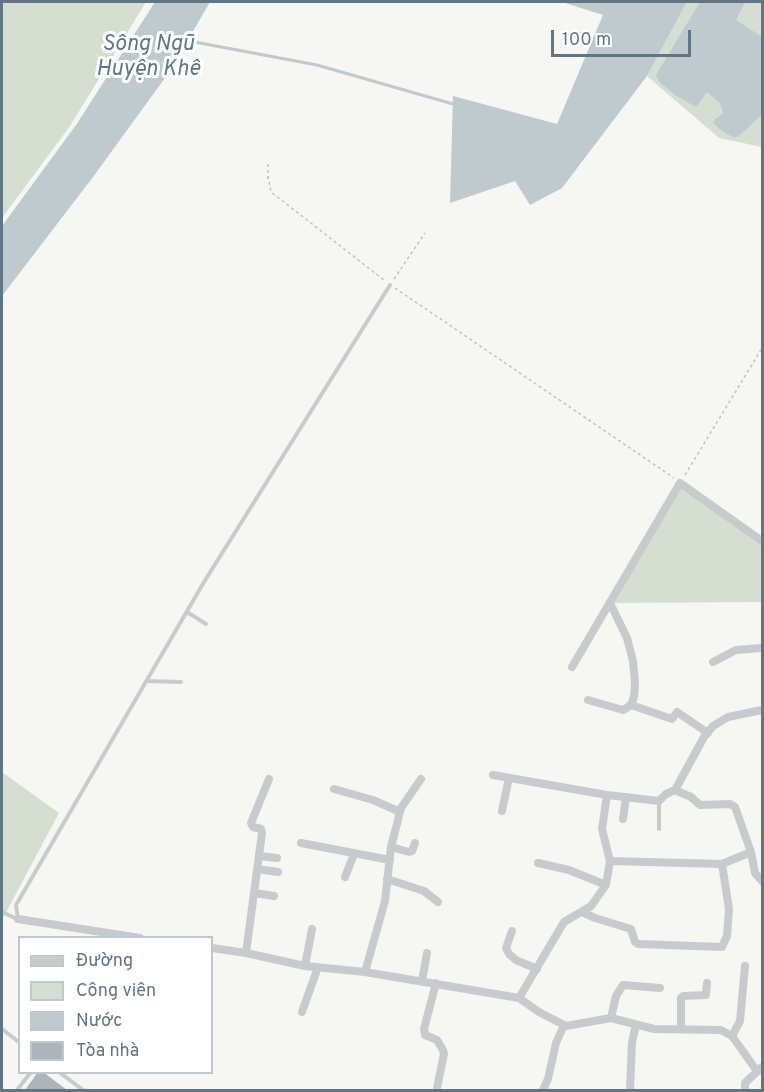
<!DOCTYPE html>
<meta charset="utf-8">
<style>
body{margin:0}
#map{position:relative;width:764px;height:1092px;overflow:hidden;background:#f6f6f2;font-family:Overpass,sans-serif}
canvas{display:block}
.frame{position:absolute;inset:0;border:3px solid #627585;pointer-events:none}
.legend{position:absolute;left:18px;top:936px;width:195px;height:138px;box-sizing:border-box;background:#fff;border:2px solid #c0c8ce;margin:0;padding:8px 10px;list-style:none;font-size:18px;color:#627585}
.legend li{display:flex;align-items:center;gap:12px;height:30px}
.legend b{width:30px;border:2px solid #c0c8ce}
.scale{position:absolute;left:551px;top:30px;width:140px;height:27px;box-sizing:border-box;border:3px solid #627585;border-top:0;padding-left:8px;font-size:18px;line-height:21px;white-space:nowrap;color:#627585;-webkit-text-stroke:4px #fff;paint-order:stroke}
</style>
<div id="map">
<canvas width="764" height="1092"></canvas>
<div class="frame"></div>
<ul class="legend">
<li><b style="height:8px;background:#c8cbce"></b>Đường</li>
<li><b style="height:16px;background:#d6ded2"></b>Công viên</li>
<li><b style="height:16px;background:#bfcacf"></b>Nước</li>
<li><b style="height:16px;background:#adb5ba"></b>Tòa nhà</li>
</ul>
<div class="scale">100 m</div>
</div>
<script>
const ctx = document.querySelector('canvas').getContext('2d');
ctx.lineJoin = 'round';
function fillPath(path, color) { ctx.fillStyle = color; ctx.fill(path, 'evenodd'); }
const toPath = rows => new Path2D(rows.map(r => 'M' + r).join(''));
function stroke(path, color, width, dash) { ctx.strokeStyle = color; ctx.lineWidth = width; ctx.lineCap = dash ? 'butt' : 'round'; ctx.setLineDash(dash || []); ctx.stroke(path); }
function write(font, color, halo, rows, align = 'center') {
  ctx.font = font + ' Overpass,sans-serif'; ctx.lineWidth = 6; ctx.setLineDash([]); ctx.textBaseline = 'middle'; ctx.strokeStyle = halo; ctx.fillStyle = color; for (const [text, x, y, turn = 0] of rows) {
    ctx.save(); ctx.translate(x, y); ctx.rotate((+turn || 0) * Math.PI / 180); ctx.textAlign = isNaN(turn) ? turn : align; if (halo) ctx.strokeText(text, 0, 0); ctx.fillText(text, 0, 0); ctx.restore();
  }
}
fillPath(toPath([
 [2,2,146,2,70,126,2,218],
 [687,2,762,2,762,147,719,138,647,76],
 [680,483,762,541,762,602,610,603],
 [2,772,59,813,2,920]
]), '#d6ded2');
fillPath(toPath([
 [155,2,210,2,170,71,93,177,2,296,2,226,76,125],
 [562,2,687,2,647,76,562,188,530,205,515,181,450,203,453,96,557,124,603,15],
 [700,2,745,2,736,20,762,37,762,114,738,137,733,137,723,132,713,123,715,119,723,114,722,108,719,102,707,92,696,107,678,97,659,82,656,75]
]), '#bfcacf');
stroke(toPath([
 [184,40,317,65,453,104]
]), '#bfcacf', 3);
fillPath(toPath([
 [38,1072,43,1072,67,1090,25,1090]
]), '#adb5ba');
stroke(toPath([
 [268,164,268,178,271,192,384,280],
 [394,279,425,233],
 [395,288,674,478],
 [685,475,762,348]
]), '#c0c2c4', 1.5, [3, 3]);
stroke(toPath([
 [187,612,206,624],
 [148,681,181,682],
 [659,829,659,801],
 [2,912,17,919],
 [18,919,16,905,204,582,390,285],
 [2,1029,20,1043],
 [59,1072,83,1090],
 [17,1090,31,1072]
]), '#c8cbce', 4);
stroke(toPath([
 [713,662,736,650,762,648],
 [572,667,680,483,762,541],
 [588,700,623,710,631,705,634,697,635,683,633,661,627,638,610,603],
 [631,705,672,719,677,712,708,733],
 [493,775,607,795,659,801,666,794,675,790,704,737,713,726,728,717,762,710],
 [334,789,373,800,400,812],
 [675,790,691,797,700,805,730,804,735,807,751,852,755,873,762,881],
 [502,811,509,778],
 [623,819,626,797],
 [301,843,390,860],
 [391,847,409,852,412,851,415,843],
 [259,856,277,858],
 [610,861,722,864,751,852],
 [538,863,569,870,606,885],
 [257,869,278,872],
 [345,877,354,854],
 [387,879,424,891,438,902],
 [254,893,274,896],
 [582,912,595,918,631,929,635,942,638,944,722,947,727,936,729,909,722,864],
 [18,919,140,938],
 [512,931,506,948,509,954,516,960,537,969],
 [212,948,246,953,305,966,365,972,519,998,539,1012,566,1026,611,1018,654,1029,721,1030,732,1036,757,1071],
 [246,953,262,833,261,829,253,827,251,823,269,779],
 [305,966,312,929],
 [365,972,385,901,391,847,401,808,421,779],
 [422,981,427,953],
 [436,983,424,1029,425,1035,437,1040,443,1050,444,1054,437,1088],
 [519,998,564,922,591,906,606,885,610,861,602,829,607,795],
 [302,1012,318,967],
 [611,1018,616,996,623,985,660,988],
 [681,1029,681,998,683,996,706,995,707,983],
 [732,1036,740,1021,745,966],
 [543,1090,548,1079,556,1043,564,1025],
 [630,1090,632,1042,636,1025],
 [745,1090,745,1083,762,1067]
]), '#c8cbce', 8);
write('italic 22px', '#5e7783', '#fff', [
 ["Sông Ngũ",148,46],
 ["Huyện Khê",148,71]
]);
</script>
